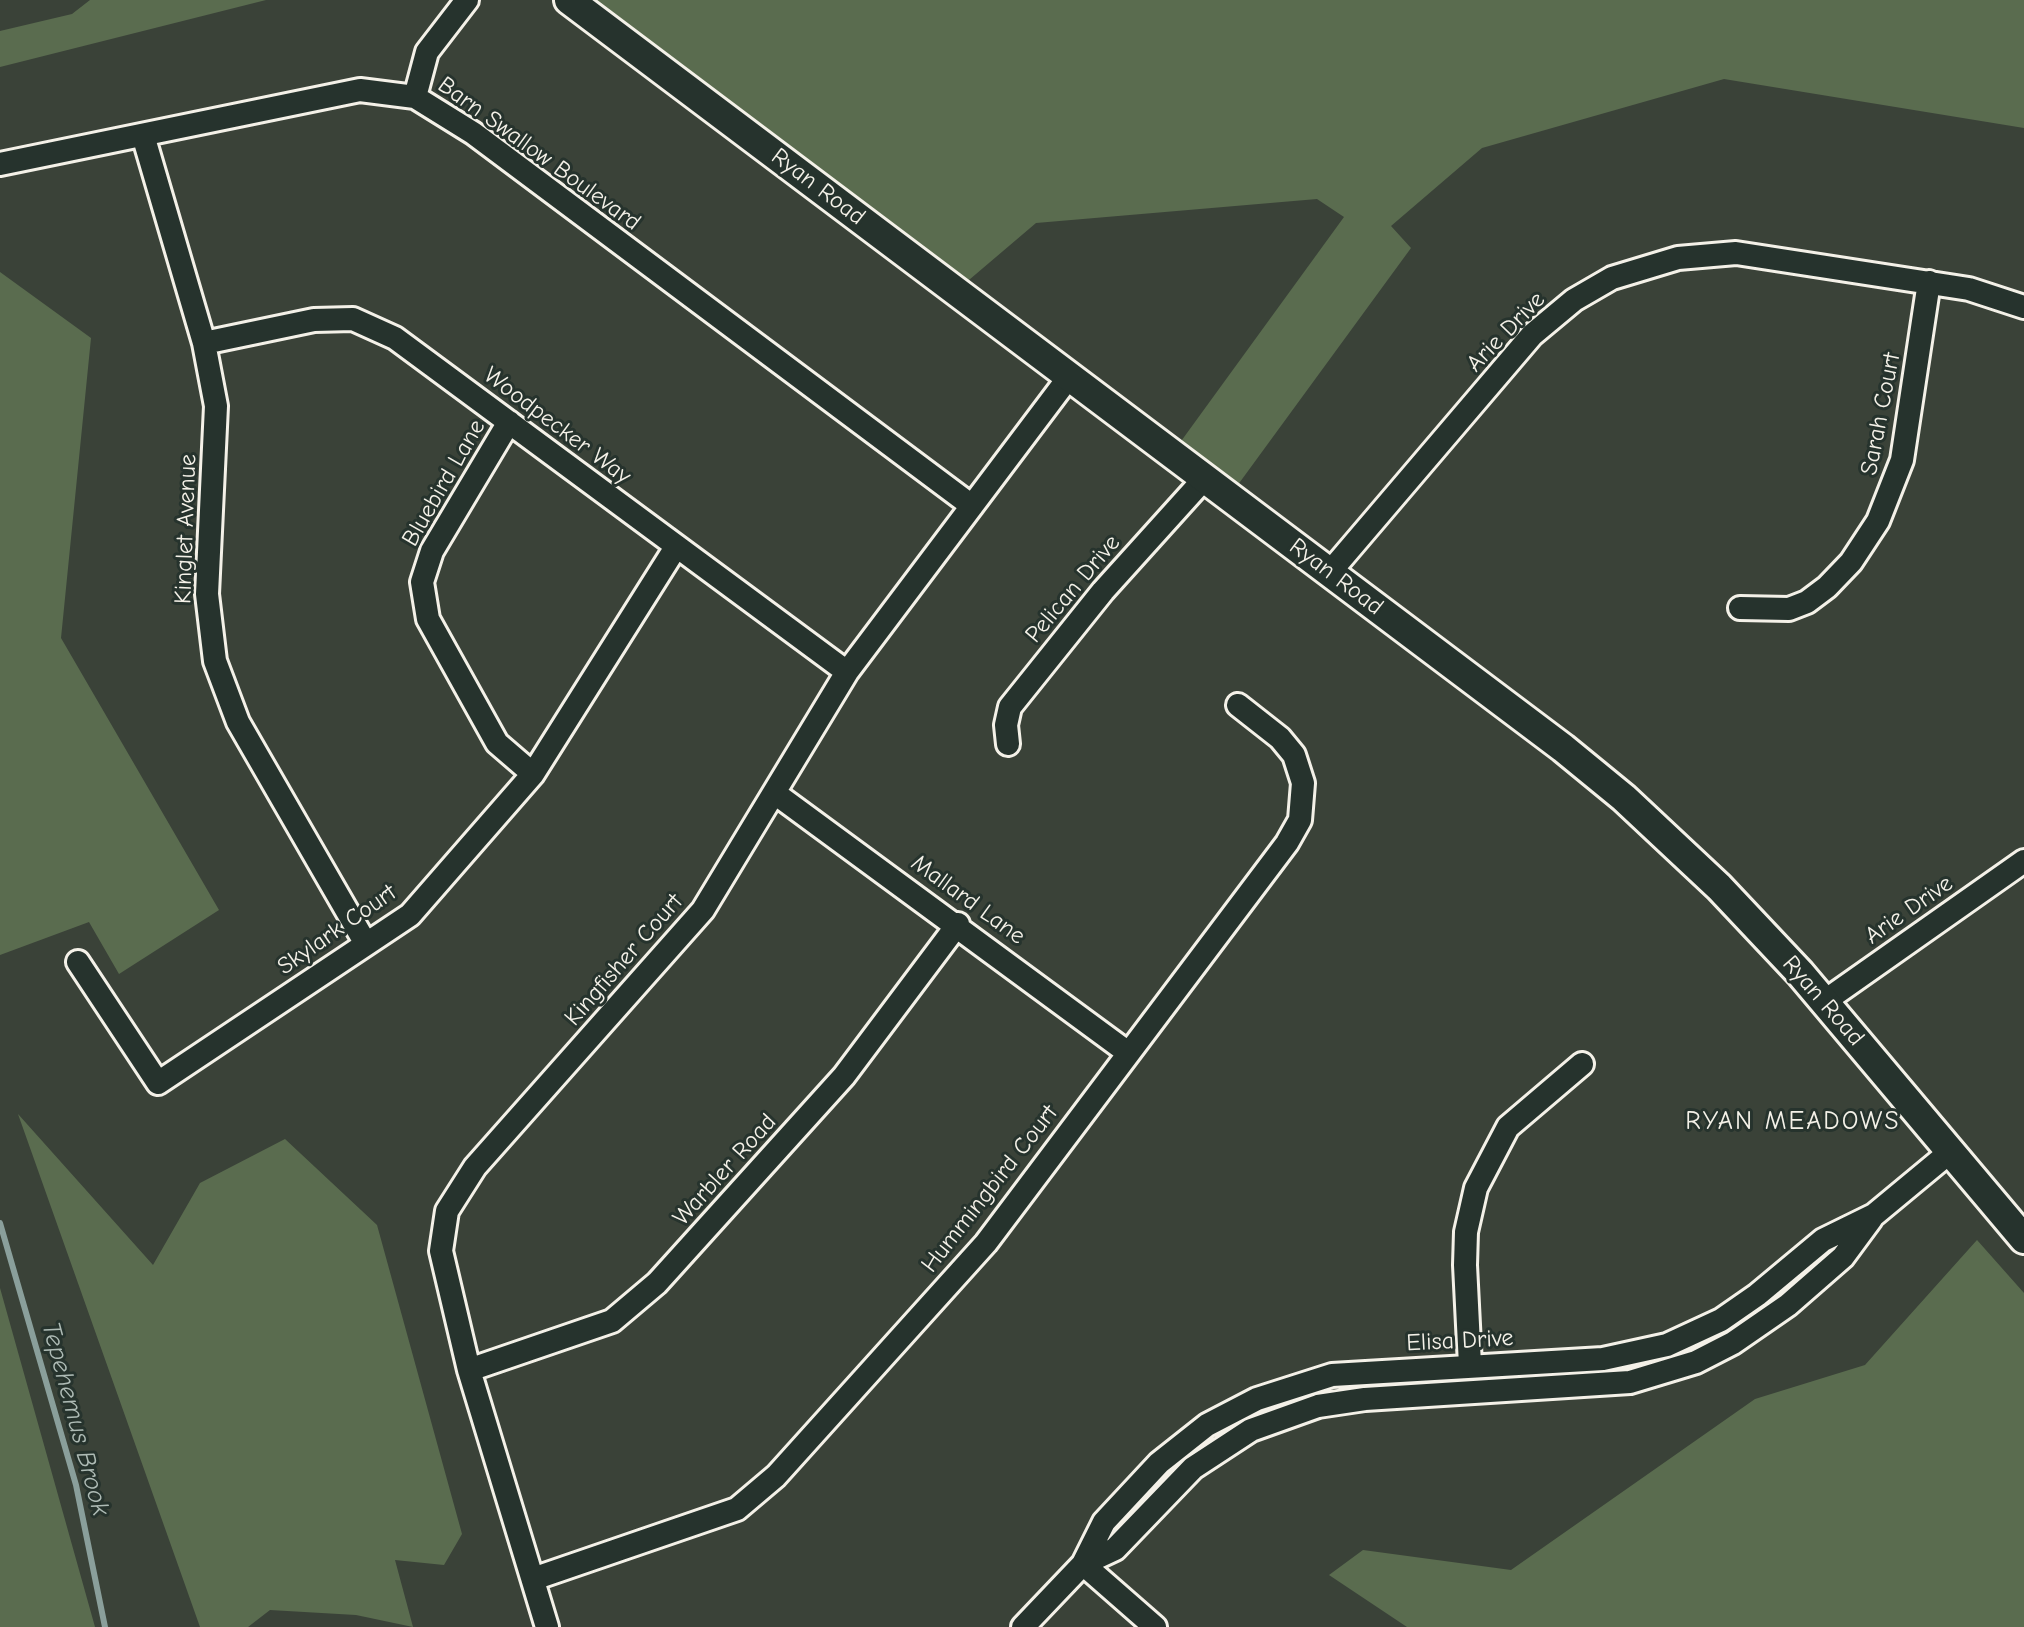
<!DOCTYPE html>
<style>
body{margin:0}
canvas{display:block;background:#3a4238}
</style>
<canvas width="2024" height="1627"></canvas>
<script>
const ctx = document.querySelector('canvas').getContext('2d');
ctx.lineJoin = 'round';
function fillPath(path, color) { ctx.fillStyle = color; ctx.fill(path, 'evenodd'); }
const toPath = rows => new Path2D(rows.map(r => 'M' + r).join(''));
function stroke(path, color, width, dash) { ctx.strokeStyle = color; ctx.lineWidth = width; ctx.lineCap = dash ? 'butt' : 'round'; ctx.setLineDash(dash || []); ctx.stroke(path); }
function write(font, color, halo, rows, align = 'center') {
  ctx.font = font + ' "Comic Neue",sans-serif'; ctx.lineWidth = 6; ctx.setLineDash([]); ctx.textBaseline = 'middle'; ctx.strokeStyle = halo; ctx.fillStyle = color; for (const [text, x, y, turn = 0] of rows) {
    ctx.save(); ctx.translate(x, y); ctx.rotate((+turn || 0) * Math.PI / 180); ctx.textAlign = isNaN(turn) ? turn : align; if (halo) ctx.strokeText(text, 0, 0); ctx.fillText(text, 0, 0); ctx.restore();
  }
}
fillPath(toPath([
 [90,0,266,0,0,67,0,31,72,14],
 [569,0,2024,0,2024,128,1724,79,1482,148,1391,226,1411,248,1229,497,1171,455,1344,217,1317,199,1036,223,956,291],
 [0,272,91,338,61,638,219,910,119,974,89,922,0,955],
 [18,1114,153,1265,200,1183,285,1139,377,1225,462,1534,444,1565,395,1560,413,1627,356,1615,270,1610,248,1627,200,1627],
 [1977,1240,2024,1293,2024,1627,1407,1627,1329,1575,1363,1550,1511,1570,1755,1399,1865,1365],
 [0,1288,95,1627,0,1627]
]), '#5a6c4f');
stroke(toPath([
 [0,1223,76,1485,105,1627]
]), '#8a9f9b', 6);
const minor = toPath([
 [415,97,427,52,467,0],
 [143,135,204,343,216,406,207,594,215,661,238,722,366,944],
 [0,164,360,90,415,97,473,133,972,506],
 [204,343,314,320,353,319,395,338,847,672],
 [509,422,432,551,422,582,428,619,497,743,533,774],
 [1330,572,1532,335,1574,300,1612,278,1678,258,1736,253,1969,289,2024,307],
 [1740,608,1789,609,1807,602,1827,587,1851,562,1878,521,1902,460,1929,282],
 [1008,744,1006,725,1010,707,1103,591,1204,479],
 [776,794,1127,1052],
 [78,962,158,1083,410,915,533,774,676,547],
 [1825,1001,2024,861],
 [1470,1365,1465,1265,1466,1232,1476,1188,1508,1127,1582,1064],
 [469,1370,612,1321,657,1283,844,1076,958,924],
 [1083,1564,1104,1522,1159,1463,1207,1425,1257,1399,1332,1375,1603,1359,1667,1345,1721,1320,1757,1295,1823,1240,1874,1215,1950,1152],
 [1083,1564,1155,1627],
 [533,1579,737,1509,776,1476,986,1243,1287,843,1300,820,1303,783,1294,755,1280,738,1238,705],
 [547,1627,469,1370,441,1251,447,1211,475,1167,703,910,847,672,1069,377],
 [1023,1627,1083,1564,1115,1549,1193,1468,1251,1430,1318,1406,1365,1399,1630,1382,1696,1362,1733,1343,1788,1305,1843,1257,1871,1219]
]);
const tertiary = toPath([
 [569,0,1563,748,1624,798,1719,887,1800,973,2024,1239]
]);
stroke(minor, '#f4f1e8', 28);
stroke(tertiary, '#f4f1e8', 34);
stroke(minor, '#26332d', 22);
stroke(tertiary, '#26332d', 28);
write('24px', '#f4f1e8', '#26332d', [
 ["Barn Swallow Boulevard",539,154,36],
 ["Ryan Road",818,187,37],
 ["Arie Drive",1506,332,-46],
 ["Sarah Court",1881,414,-79],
 ["Woodpecker Way",557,426,37],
 ["Bluebird Lane",444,483,-60],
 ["Kinglet Avenue",186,529,-88],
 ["Ryan Road",1336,577,37],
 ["Pelican Drive",1073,589,-50],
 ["Mallard Lane",968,900,36],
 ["Arie Drive",1909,910,-35],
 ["Skylark Court",337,930,-35],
 ["Kingfisher Court",624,960,-49],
 ["Ryan Road",1823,1001,49],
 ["Warbler Road",725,1170,-48],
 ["Hummingbird Court",990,1189,-52],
 ["Elisa Drive",1460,1341,-3]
]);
ctx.letterSpacing = '2px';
write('26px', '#f4f1e8', '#26332d', [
 ["RYAN MEADOWS",1793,1122]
]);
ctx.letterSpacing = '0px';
write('italic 26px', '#aebbb5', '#26332d', [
 ["Tepehemus Brook",75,1419,75]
]);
</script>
